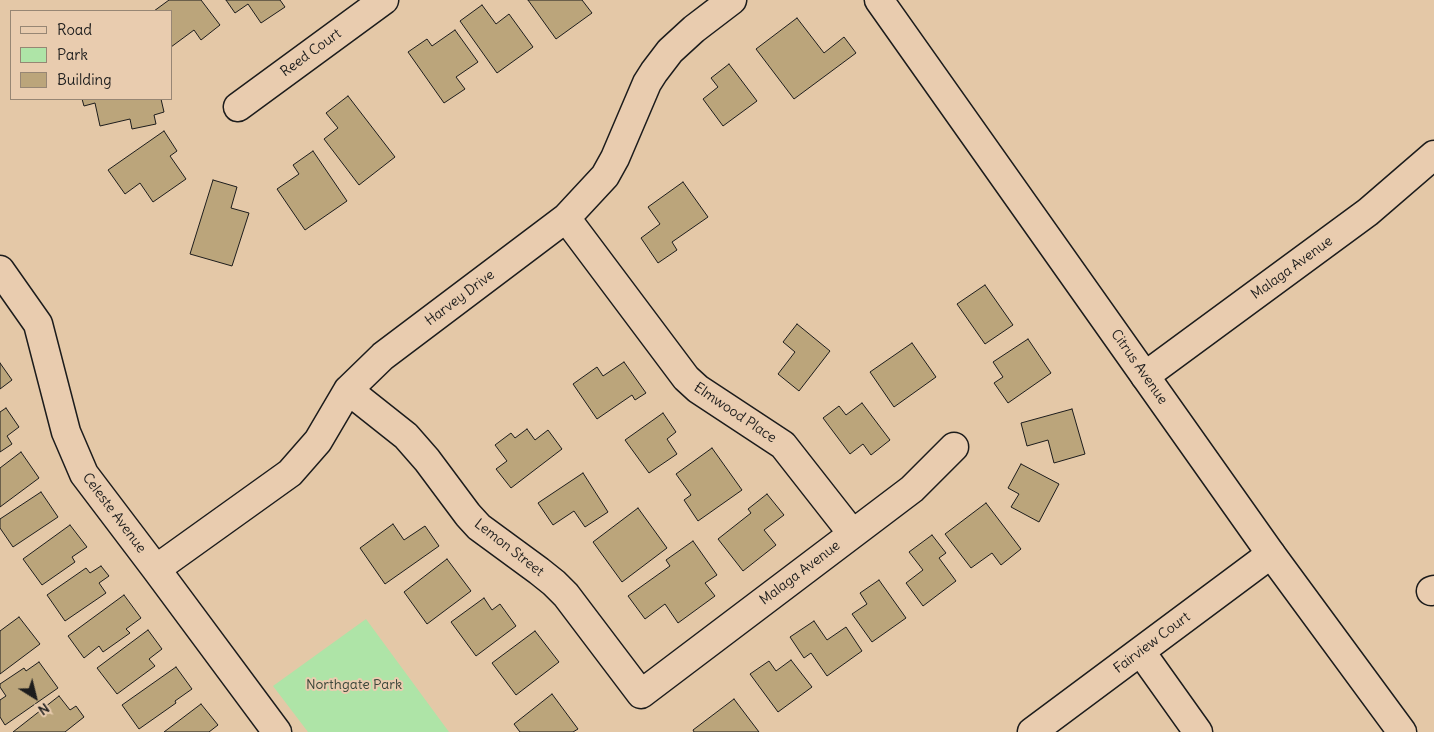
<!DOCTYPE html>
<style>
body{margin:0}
#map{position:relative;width:1434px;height:732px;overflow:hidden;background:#e4c8a7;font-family:Delius,sans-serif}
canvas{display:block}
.legend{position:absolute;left:10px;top:10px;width:162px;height:90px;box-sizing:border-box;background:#e9ccaf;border:1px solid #978674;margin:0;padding:6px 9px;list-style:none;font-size:15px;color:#1c1c1c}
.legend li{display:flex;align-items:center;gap:10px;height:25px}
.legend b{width:25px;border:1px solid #978674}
.north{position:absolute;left:10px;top:672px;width:50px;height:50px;-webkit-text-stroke:4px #e9ccaf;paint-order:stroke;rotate:144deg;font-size:14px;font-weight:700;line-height:20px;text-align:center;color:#1c1c1c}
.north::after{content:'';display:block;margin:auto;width:18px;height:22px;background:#1c1c1c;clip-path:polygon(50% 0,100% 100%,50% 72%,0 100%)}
</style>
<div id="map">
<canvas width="1434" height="732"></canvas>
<ul class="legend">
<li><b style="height:6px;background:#e9ccaf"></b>Road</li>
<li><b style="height:14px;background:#aee4a7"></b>Park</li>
<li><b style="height:14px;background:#bba57b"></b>Building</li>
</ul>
<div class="north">N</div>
</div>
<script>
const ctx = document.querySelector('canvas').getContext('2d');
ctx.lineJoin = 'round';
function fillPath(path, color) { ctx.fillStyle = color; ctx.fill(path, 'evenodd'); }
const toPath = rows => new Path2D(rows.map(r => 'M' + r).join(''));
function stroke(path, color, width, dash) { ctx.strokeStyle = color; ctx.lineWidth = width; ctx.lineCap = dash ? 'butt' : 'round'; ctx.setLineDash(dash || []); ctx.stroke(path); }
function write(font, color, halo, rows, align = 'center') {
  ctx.font = font + ' Delius,sans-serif'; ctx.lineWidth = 4; ctx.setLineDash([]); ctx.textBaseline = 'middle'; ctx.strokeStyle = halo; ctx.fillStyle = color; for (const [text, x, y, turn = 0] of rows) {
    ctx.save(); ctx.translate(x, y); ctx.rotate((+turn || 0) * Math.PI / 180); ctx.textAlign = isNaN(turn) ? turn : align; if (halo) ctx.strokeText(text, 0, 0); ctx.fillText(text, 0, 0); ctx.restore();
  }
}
fillPath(toPath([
 [366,619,449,732,308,732,273,686]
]), '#aee4a7');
const building = toPath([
 [169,0,201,0,220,25,201,40,194,30,171,47,171,11,154,11,169,0],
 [226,0,280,0,285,7,261,23,248,4,235,13,226,0],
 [528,0,582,0,592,13,556,39,528,0],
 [482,5,496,24,509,14,533,47,497,73,460,21,482,5],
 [797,18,824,53,844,37,856,53,794,99,756,49,797,18],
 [455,30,478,62,456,77,465,89,444,103,408,52,427,39,432,46,455,30],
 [729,64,757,101,723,126,703,99,718,87,711,78,729,64],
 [348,96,395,157,359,185,324,139,338,128,326,113,348,96],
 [82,99,161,99,164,112,154,115,156,124,132,129,130,119,100,126,95,103,84,106,82,99],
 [164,131,177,151,170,156,186,179,153,202,140,183,125,194,108,170,164,131],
 [313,151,347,201,305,230,277,189,299,174,293,165,313,151],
 [213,180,237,187,231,208,249,213,232,266,190,254,213,180],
 [683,182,708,217,672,242,677,250,658,263,641,238,660,224,648,207,683,182],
 [985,285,1013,325,985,344,957,304,985,285],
 [797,324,830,351,799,391,778,374,795,352,783,342,797,324],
 [1028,339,1051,373,1008,403,994,383,1003,377,993,362,1028,339],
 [912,343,936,377,894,407,870,372,912,343],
 [624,362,646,393,635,400,632,395,597,419,573,384,597,367,603,376,624,362],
 [0,363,12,380,0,389,0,363],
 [862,403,890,440,871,455,863,444,850,454,823,418,839,406,846,415,862,403],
 [6,408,19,427,7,436,12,444,0,452,0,412,6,408],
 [1072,409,1085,454,1054,463,1048,440,1027,446,1021,423,1072,409],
 [663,413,676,432,667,439,677,454,649,473,625,440,663,413],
 [527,429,535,440,548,430,562,449,511,488,496,469,507,461,495,445,511,433,515,438,527,429],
 [712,448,742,490,698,521,684,500,691,495,676,474,712,448],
 [21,452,39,478,0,507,0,468,21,452],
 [1021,464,1059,484,1039,522,1011,507,1019,494,1008,488,1021,464],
 [583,473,608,512,585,527,574,511,553,525,538,503,583,473],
 [41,492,58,517,13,547,0,528,0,519,41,492],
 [767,494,784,515,764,530,776,545,743,571,718,539,751,513,748,509,767,494],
 [986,503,1021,549,1001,565,992,553,971,568,945,534,986,503],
 [638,508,667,548,622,582,593,542,638,508],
 [393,524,404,540,425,526,439,546,385,584,360,548,393,524],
 [70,525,87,547,72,557,75,562,42,585,23,559,70,525],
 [932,535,946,553,939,558,956,581,923,606,906,583,923,570,909,552,932,535],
 [693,541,717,575,705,583,715,596,678,623,665,604,645,619,628,596,670,566,666,560,693,541],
 [447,559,471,591,427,624,404,592,447,559],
 [101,566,109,576,99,583,106,593,65,621,47,595,86,568,90,573,101,566],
 [879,580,906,618,872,642,852,614,867,604,860,593,879,580],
 [124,595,141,618,126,629,130,633,103,652,99,646,84,658,68,636,124,595],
 [484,598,492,610,500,604,516,626,476,656,451,622,484,598],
 [19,617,40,644,0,674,0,631,19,617],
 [814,621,827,640,846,627,862,651,827,676,811,653,804,658,790,637,814,621],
 [148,630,162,649,149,659,155,666,117,694,97,668,148,630],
 [535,631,559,662,516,695,492,663,535,631],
 [791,660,812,687,778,712,750,674,769,661,776,671,791,660],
 [39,662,58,688,5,725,0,717,0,700,6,696,0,687,0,684,24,668,26,671,39,662],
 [176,667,192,689,175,701,176,703,139,729,122,705,176,667],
 [552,694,578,729,573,732,520,732,514,724,552,694],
 [59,696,70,710,76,706,84,717,65,732,13,732,59,696],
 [734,699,759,732,694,732,693,730,734,699],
 [201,704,218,725,209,732,164,732,201,704]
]);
fillPath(building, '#bba57b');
stroke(building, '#1c1c1c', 1);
const minor = toPath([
 [238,107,384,0],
 [566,218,686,378,698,389,783,445,852,533],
 [0,270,38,324,66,432,84,474,156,569,277,732],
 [1145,376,1368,212,1434,155],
 [348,390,406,436,427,460,468,515,479,527,539,571,554,583,566,595,641,694,912,489,954,447],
 [156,569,290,473,318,441,348,390,383,356,566,218,605,176,615,158,647,83,654,72,670,51,694,29,732,0],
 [1431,591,1434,590],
 [1141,652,1198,732],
 [1032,732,1271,554]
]);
const major = toPath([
 [879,0,1271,554,1402,732]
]);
stroke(minor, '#1c1c1c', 31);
stroke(major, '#1c1c1c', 31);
stroke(minor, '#e9ccaf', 28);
stroke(major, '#e9ccaf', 28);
write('14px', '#1c1c1c', '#e9ccaf', [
 ["Reed Court",311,53,-36],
 ["Malaga Avenue",1292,268,-36],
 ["Harvey Drive",460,298,-37],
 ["Citrus Avenue",1139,367,55],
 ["Elmwood Place",735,413,34],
 ["Celeste Avenue",114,513,53],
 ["Lemon Street",509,548,38],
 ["Malaga Avenue",800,573,-37],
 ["Fairview Court",1152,643,-37]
]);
write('14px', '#394438', '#e9ccaf', [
 ["Northgate Park",354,685]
]);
</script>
